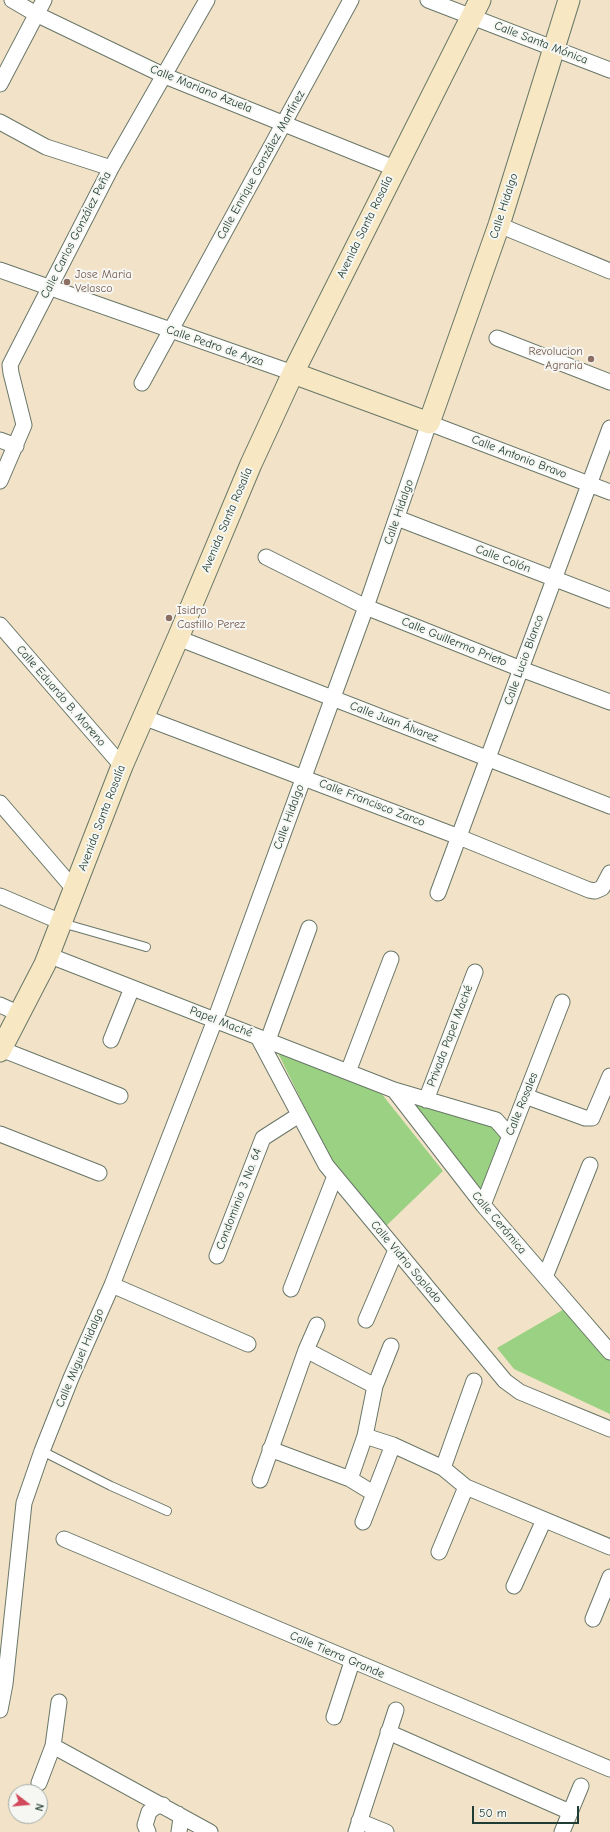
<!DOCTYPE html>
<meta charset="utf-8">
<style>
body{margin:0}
#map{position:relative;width:610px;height:1832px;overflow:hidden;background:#f2e2c8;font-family:"Comic Neue",sans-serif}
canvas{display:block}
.north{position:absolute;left:8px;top:1784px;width:40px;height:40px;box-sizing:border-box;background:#f6f6f2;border:1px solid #a0aca6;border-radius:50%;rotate:106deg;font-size:11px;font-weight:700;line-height:16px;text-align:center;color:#1f3d34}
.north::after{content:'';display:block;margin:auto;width:14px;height:18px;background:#d1495b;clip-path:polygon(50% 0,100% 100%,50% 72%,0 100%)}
.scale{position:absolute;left:472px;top:1806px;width:107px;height:18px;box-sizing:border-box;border:2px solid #1f3d34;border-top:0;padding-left:5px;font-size:12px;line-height:14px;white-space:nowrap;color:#1f3d34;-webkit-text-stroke:3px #f6f6f2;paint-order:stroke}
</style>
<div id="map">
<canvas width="610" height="1832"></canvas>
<div class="north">N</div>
<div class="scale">50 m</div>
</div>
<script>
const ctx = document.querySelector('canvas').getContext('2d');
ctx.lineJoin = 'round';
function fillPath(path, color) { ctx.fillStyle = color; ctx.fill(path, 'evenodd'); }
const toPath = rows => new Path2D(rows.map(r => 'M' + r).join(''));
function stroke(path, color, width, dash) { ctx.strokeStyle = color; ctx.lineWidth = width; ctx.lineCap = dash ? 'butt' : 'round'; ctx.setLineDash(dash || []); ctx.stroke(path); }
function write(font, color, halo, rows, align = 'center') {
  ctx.font = font + ' "Comic Neue",sans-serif'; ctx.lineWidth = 4; ctx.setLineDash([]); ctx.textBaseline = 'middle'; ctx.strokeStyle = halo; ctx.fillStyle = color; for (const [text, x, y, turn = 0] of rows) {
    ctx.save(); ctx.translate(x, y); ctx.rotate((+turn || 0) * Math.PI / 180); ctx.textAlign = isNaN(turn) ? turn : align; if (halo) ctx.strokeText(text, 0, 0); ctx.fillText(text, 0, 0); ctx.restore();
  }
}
fillPath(toPath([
 [277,1051,377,1088,443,1171,384,1228,334,1167],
 [405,1096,495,1122,507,1136,483,1191],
 [566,1308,610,1358,610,1414,514,1369,497,1348]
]), '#9ad183');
const lane = toPath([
 [62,923,146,947],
 [42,1451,111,1486,167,1511]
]);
const street = toPath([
 [12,0,36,14,165,76,394,168],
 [428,0,610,70],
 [0,84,44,0],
 [0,122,46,147,111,168],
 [499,225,610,271],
 [0,270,293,373],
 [497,338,610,382],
 [142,383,351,0],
 [0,440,16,446],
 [0,481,24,425,11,373,10,365,14,357,111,168,207,0],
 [397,518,610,600],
 [266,557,366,607,521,669,610,702],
 [0,625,122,766],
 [178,638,610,806],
 [143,717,459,837,589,890,595,891,602,888,610,873],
 [0,803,74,889],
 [438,893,610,428],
 [0,896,61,922],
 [48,955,394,1090,496,1120,509,1135],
 [0,1005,20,1014],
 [258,1037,326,1165,505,1381,520,1392,610,1429],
 [111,1040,132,988],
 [268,1040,309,928],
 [1,1049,120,1096],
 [348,1072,391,959],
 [394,1090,483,1205,610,1352],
 [525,1096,585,1118,592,1118,610,1076],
 [426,1100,475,972],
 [0,1134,99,1173],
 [483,1205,562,1002],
 [217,1256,263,1138,299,1115],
 [545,1277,590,1165],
 [112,1285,248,1344],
 [291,1289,335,1176],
 [366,1320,396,1250],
 [306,1350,375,1386],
 [365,1436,393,1445,443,1468,466,1487,610,1547],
 [270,1449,350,1479,373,1493],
 [443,1468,474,1381],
 [350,1479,365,1436,375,1386,391,1346],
 [260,1480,306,1350,317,1325],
 [363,1522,393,1445],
 [64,1539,610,1769],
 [439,1552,466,1487],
 [514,1586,544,1520],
 [593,1619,610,1577],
 [0,1710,5,1684,24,1503,42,1451,71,1378,112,1285,215,1020,366,607,429,423,610,492],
 [334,1717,352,1662],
 [388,1732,570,1812],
 [53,1746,210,1832],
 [39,1783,53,1746,59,1702],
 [178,1814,181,1818,179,1832],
 [359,1821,386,1832],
 [148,1832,145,1825,149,1812,155,1807,163,1805],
 [356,1832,396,1710],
 [562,1832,581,1786]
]);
const secondary = toPath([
 [293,373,429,423,499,225,569,0],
 [0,1051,45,964,122,766,178,638,251,464,293,373,480,0]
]);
stroke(lane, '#697768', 10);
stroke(street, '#697768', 17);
stroke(secondary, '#697768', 23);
stroke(lane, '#fff', 8);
stroke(street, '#fff', 15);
stroke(secondary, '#f7e8c3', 21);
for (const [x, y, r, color] of [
 [67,282,4,"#8d6e63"],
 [591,359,4,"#8d6e63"],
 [169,618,4,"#8d6e63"]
]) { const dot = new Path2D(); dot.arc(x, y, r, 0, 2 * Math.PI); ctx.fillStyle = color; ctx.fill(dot); stroke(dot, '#f6f6f2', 1.5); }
write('12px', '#1f3d34', '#f6f6f2', [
 ["Calle Santa Mónica",541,43,21],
 ["Calle Mariano Azuela",201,89,22],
 ["Calle Enrique González Martínez",261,165,-61],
 ["Calle Hidalgo",504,206,-72],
 ["Avenida Santa Rosalía",365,227,-64],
 ["Calle Carlos González Peña",76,235,-63],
 ["Calle Pedro de Ayza",215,346,19],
 ["Calle Antonio Bravo",519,457,21],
 ["Calle Hidalgo",399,512,-71],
 ["Avenida Santa Rosalía",227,520,-67],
 ["Calle Colón",503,559,21],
 ["Calle Guillermo Prieto",454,642,22],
 ["Calle Lucio Blanco",524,660,-70],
 ["Calle Eduardo B. Moreno",61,696,49],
 ["Calle Juan Álvarez",394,722,21],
 ["Calle Francisco Zarco",372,803,21],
 ["Calle Hidalgo",289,817,-70],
 ["Avenida Santa Rosalía",102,818,-69],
 ["Papel Maché",221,1022,21],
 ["Privada Papel Maché",450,1036,-69],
 ["Calle Rosales",522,1104,-68],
 ["Condominio 3 No. 64",239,1199,-69],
 ["Calle Cerámica",499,1223,50],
 ["Calle Vidrio Soplado",406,1262,50],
 ["Calle Miguel Hidalgo",80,1358,-67],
 ["Calle Tierra Grande",337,1655,23]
]);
write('12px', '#785e54', '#f6f6f2', [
 ["Jose Maria",75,275],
 ["Velasco",75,289],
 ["Revolucion",583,352,"right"],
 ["Agraria",583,366,"right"],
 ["Isidro",177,611],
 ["Castillo Perez",177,625]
], 'left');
</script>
